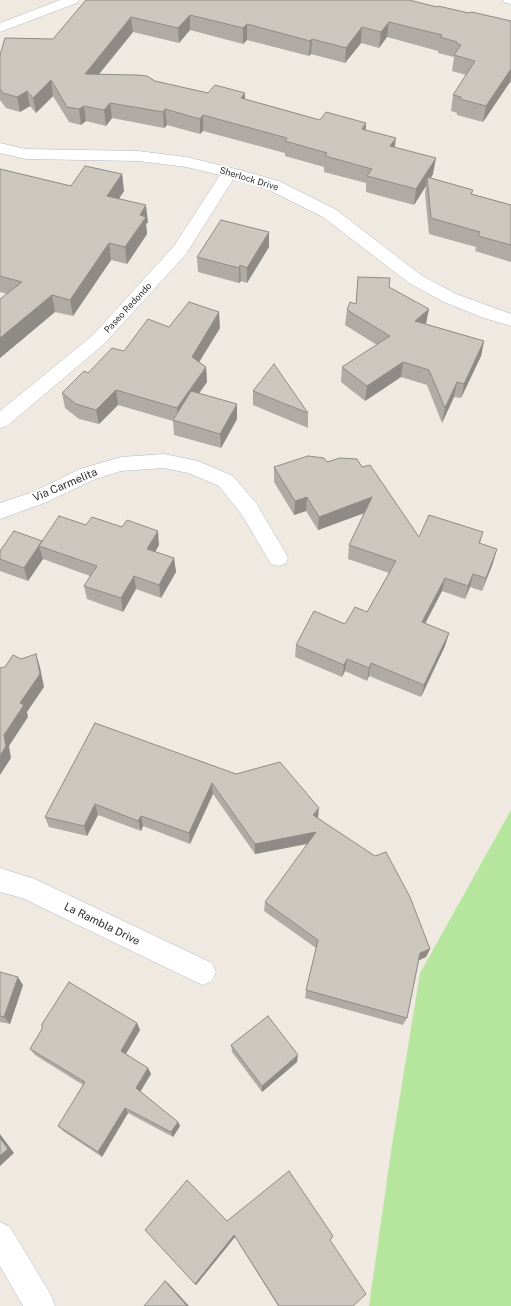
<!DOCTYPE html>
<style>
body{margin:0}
canvas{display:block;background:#efe9e1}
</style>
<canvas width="511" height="1306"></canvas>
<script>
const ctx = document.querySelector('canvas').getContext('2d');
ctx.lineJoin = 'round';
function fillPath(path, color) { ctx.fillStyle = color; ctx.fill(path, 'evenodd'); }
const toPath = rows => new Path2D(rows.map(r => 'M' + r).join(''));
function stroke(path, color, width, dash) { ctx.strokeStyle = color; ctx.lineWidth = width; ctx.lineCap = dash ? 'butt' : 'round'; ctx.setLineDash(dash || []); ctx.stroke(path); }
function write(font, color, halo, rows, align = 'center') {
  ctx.font = font + ' "Public Sans",sans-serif'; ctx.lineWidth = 4; ctx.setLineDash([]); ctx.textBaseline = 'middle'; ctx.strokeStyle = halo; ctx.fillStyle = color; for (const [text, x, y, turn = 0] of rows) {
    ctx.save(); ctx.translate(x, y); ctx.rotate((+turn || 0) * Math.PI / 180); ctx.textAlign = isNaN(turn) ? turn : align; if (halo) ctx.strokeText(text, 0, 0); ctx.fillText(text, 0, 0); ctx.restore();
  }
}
fillPath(toPath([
 [511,810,511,1306,369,1306,392,1145,420,973]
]), '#b6e59e');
const minor = toPath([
 [60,0,79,0,77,3,0,32,0,23,60,0],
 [503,0,511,0,511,4,505,3,503,0],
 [0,143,26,149,138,151,186,157,236,169,279,181,335,209,421,275,456,294,511,314,511,326,484,318,444,302,409,283,323,217,267,189,234,178,186,254,104,344,7,426,0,428,0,411,92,336,174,246,220,175,186,167,138,161,26,159,0,153,0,143],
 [164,454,198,461,233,476,256,503,285,552,288,558,285,564,278,566,271,564,242,515,219,486,188,473,164,468,121,471,93,480,47,502,0,519,0,503,33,492,80,469,121,457,164,454],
 [0,868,35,879,212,963,216,972,212,981,203,985,194,981,22,898,0,892,0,868],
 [0,1222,10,1227,51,1295,55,1306,23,1306,0,1266,0,1222]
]);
stroke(minor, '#b4b7c1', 1);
fillPath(minor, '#fff');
fillPath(toPath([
 [86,0,437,7,511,21,511,83,510,82,483,122,457,115,457,113,451,111,453,95,466,75,452,71,454,57,438,53,438,51,387,37,379,48,361,43,345,63,311,54,309,56,247,40,243,44,190,30,179,43,133,32,99,74,155,81,208,93,245,99,320,120,366,123,366,130,395,147,433,174,430,178,472,194,511,205,511,262,475,251,476,247,429,234,425,193,426,186,414,205,366,192,366,183,324,172,324,167,285,156,285,153,203,131,200,134,167,125,164,128,112,118,106,126,86,121,81,125,69,122,53,96,36,113,30,106,20,112,6,108,0,100,0,55,53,39],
 [0,169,71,186,122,174,124,191,119,199,148,222,146,224,147,234,127,264,111,260,73,316,55,312,0,358,0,299,7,294,0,292],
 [269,247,247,283,241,281,239,283,198,272,197,257],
 [358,277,389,287,426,324,484,341,481,356,461,398,454,397,442,423,427,385,401,377,365,401,341,382,342,367,377,345,345,325,347,310,356,304],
 [169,327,220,328,199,362,206,367,207,382,199,393,237,419,221,448,174,435,173,421,118,405,99,424,79,419,65,408,62,393,88,373,124,351],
 [253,391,308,413,308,428,253,405],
 [327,462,362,467,419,537,483,532,480,543,493,563,482,591,470,587,465,599,442,591,425,624,449,633,445,646,421,697,369,676,367,681,345,671,342,677,295,657,296,645,345,624,367,612,389,573,348,559,349,545,364,513,318,530,306,511,294,515,274,482,274,467],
 [86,525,159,545,155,552,174,558,176,572,161,598,136,589,123,612,87,599,84,586,90,576,43,559,28,581,0,571,0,551,42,541],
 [95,723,318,818,430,949,426,957,419,960,407,1018,403,1025,305,998,306,990,316,948,264,911,265,902,308,844,255,854,213,794,190,844,143,826,141,831,98,815,87,836,49,827,45,817],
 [0,972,23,985,10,1024,0,1022],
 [137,1023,140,1030,126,1054,148,1068,151,1074,140,1091,178,1122,180,1126,173,1137,128,1113,102,1157,63,1131,58,1126,83,1085,35,1055,30,1049],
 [231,1045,297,1062,262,1092,232,1052],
 [227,1221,330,1240,353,1306,278,1306,235,1237,196,1285,195,1284]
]), '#afaba4');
fillPath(toPath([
 [190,15,190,30,179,43,178,28],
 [131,17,133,32,87,89,85,74],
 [389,22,387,37,379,48,381,32],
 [247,24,247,40,243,44,243,28],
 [362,27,361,43,345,63,346,48],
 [312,39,311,54,309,56,310,41],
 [511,69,511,76,510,82,483,122,486,106],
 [51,80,53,96,36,113,33,98],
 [27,91,30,106,20,112,17,97],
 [245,93,245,108,241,98],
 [110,103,112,118,106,126,104,110],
 [84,106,86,121,81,125,79,109],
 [165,109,167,125,164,128,163,112],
 [203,115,203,131,200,134,200,119],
 [366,123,365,138,362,129],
 [396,138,394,153,390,146],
 [436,158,433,174,428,183,427,177,426,186,414,205,416,189],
 [122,174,124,191,109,213,107,196],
 [146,205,148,222,146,224,147,234,127,264,125,247,140,215],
 [269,232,269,247,247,283,247,268],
 [109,243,111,260,73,316,70,300],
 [240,265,241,281,239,283,239,268],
 [52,295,55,312,0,358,0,338],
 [429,309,426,324,415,321],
 [219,312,220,328,193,372,192,357],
 [484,341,481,356,461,398,464,384],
 [403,362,401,377,365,401,367,386],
 [206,367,207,382,179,422,178,422,177,408],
 [457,382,454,397,442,423,445,408],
 [116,390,118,405,99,424,96,410],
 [237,404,237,419,221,448,220,434],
 [307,497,306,511,294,515,295,501],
 [372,497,370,511,318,530,319,517],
 [158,531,159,545,149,563,147,549],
 [39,546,43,559,28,581,24,568],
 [497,549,493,563,482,591,486,578],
 [174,558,176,572,161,598,159,585],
 [473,574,470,587,465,599,468,586],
 [134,576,136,589,123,612,121,598],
 [445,578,442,591,419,635,422,622],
 [449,633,445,646,421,697,424,685],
 [36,654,40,667,44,687,27,712,28,717,9,746,11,758,0,775,0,756,4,735,20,703],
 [347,659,345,671,342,677,344,665],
 [371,663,369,676,367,681,369,668],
 [212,783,213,794,190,844,189,833],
 [95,804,98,815,87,836,84,826],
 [319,808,318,819,313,815],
 [141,816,143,826,141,831,138,821],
 [316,832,315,842,255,854,255,844],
 [430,949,426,957,417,961,420,953],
 [18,977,23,985,10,1024,4,1017],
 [137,1023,140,1030,124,1057,121,1051],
 [298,1055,297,1062,262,1092,262,1086],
 [148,1068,151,1074,139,1094,136,1088],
 [125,1108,128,1113,102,1157,98,1152],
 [178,1122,180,1126,173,1137,171,1132],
 [0,1134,14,1153,0,1166],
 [234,1235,235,1237,196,1285,195,1284],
 [165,1281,168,1283,189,1306,187,1306]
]), '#8e8b86');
const building = toPath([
 [86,0,409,0,437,7,438,6,469,13,472,12,511,21,511,69,486,106,460,99,461,97,453,95,475,61,454,55,461,45,456,43,457,42,440,37,442,35,389,22,381,32,362,27,346,48,312,39,310,41,247,24,243,28,190,15,178,28,131,17,85,74,138,75,147,76,155,81,208,93,215,85,245,93,241,98,320,120,326,112,366,123,362,129,396,138,390,146,436,158,416,189,367,176,372,169,325,156,327,153,285,141,287,138,203,115,200,119,165,109,163,112,110,103,104,110,84,106,79,109,67,107,51,80,33,98,27,91,17,97,3,93,0,89,0,55,5,38,53,39,86,0],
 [85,166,122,174,107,196,146,205,140,215,146,217,125,247,109,243,70,300,52,295,0,338,0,299,22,282,0,276,0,169,71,186,85,166],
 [427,177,473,190,471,194,511,205,511,245,478,236,480,232,431,218,427,177],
 [221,220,269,232,247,268,240,265,239,268,197,257,221,220],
 [358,277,390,278,389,287,429,309,415,321,484,341,464,384,457,382,445,408,429,370,403,362,367,386,342,367,390,336,347,310,350,302,356,304,358,277],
 [189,302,219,312,192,357,206,367,177,408,116,390,96,410,76,404,62,393,84,371,88,373,112,348,124,351,148,319,169,327,189,302],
 [274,364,308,413,253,391,274,364],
 [191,391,237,404,220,434,173,420,191,391],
 [308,456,324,458,327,462,340,458,357,459,362,467,370,465,419,537,429,515,483,532,479,543,497,549,486,578,473,574,468,586,445,578,422,622,449,633,424,685,371,663,369,668,347,659,344,665,296,645,314,611,345,624,355,607,367,612,396,561,349,545,372,497,319,517,307,497,295,501,274,467,308,456],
 [59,516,86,525,92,517,122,527,127,520,158,531,147,549,174,558,159,585,134,576,121,598,84,586,97,566,39,546,59,516],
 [14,531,42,541,24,568,0,559,0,551,14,531],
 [36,654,40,674,20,703,24,705,4,735,6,746,0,756,0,668,5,667,13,655,21,659,36,654],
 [95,723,236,774,280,762,319,808,313,815,375,856,386,852,410,897,430,949,420,953,407,1018,306,990,318,940,265,902,316,832,255,844,212,783,189,833,141,816,138,821,95,804,84,826,45,817,95,723],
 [0,972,18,977,4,1017,0,1016,0,972],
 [69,982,137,1023,121,1051,148,1068,136,1088,178,1122,171,1132,125,1108,98,1152,58,1126,85,1082,30,1049,42,1029,42,1024,69,982],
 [268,1016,298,1055,262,1086,231,1045,268,1016],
 [0,1138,8,1149,0,1156,0,1138],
 [289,1171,333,1236,330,1240,366,1294,353,1306,279,1306,234,1235,195,1284,145,1230,187,1180,227,1221,289,1171],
 [165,1281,187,1306,144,1306,165,1281]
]);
fillPath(building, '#cbc7bf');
stroke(building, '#8e8b86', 1);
write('9px', '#2e2e2e', '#fff', [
 ["Sherlock Drive",249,179,17],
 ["Paseo Redondo",128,308,-47]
]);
write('11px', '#2e2e2e', '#fff', [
 ["Via Carmelita",65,485,-23],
 ["La Rambla Drive",102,924,26]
]);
</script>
